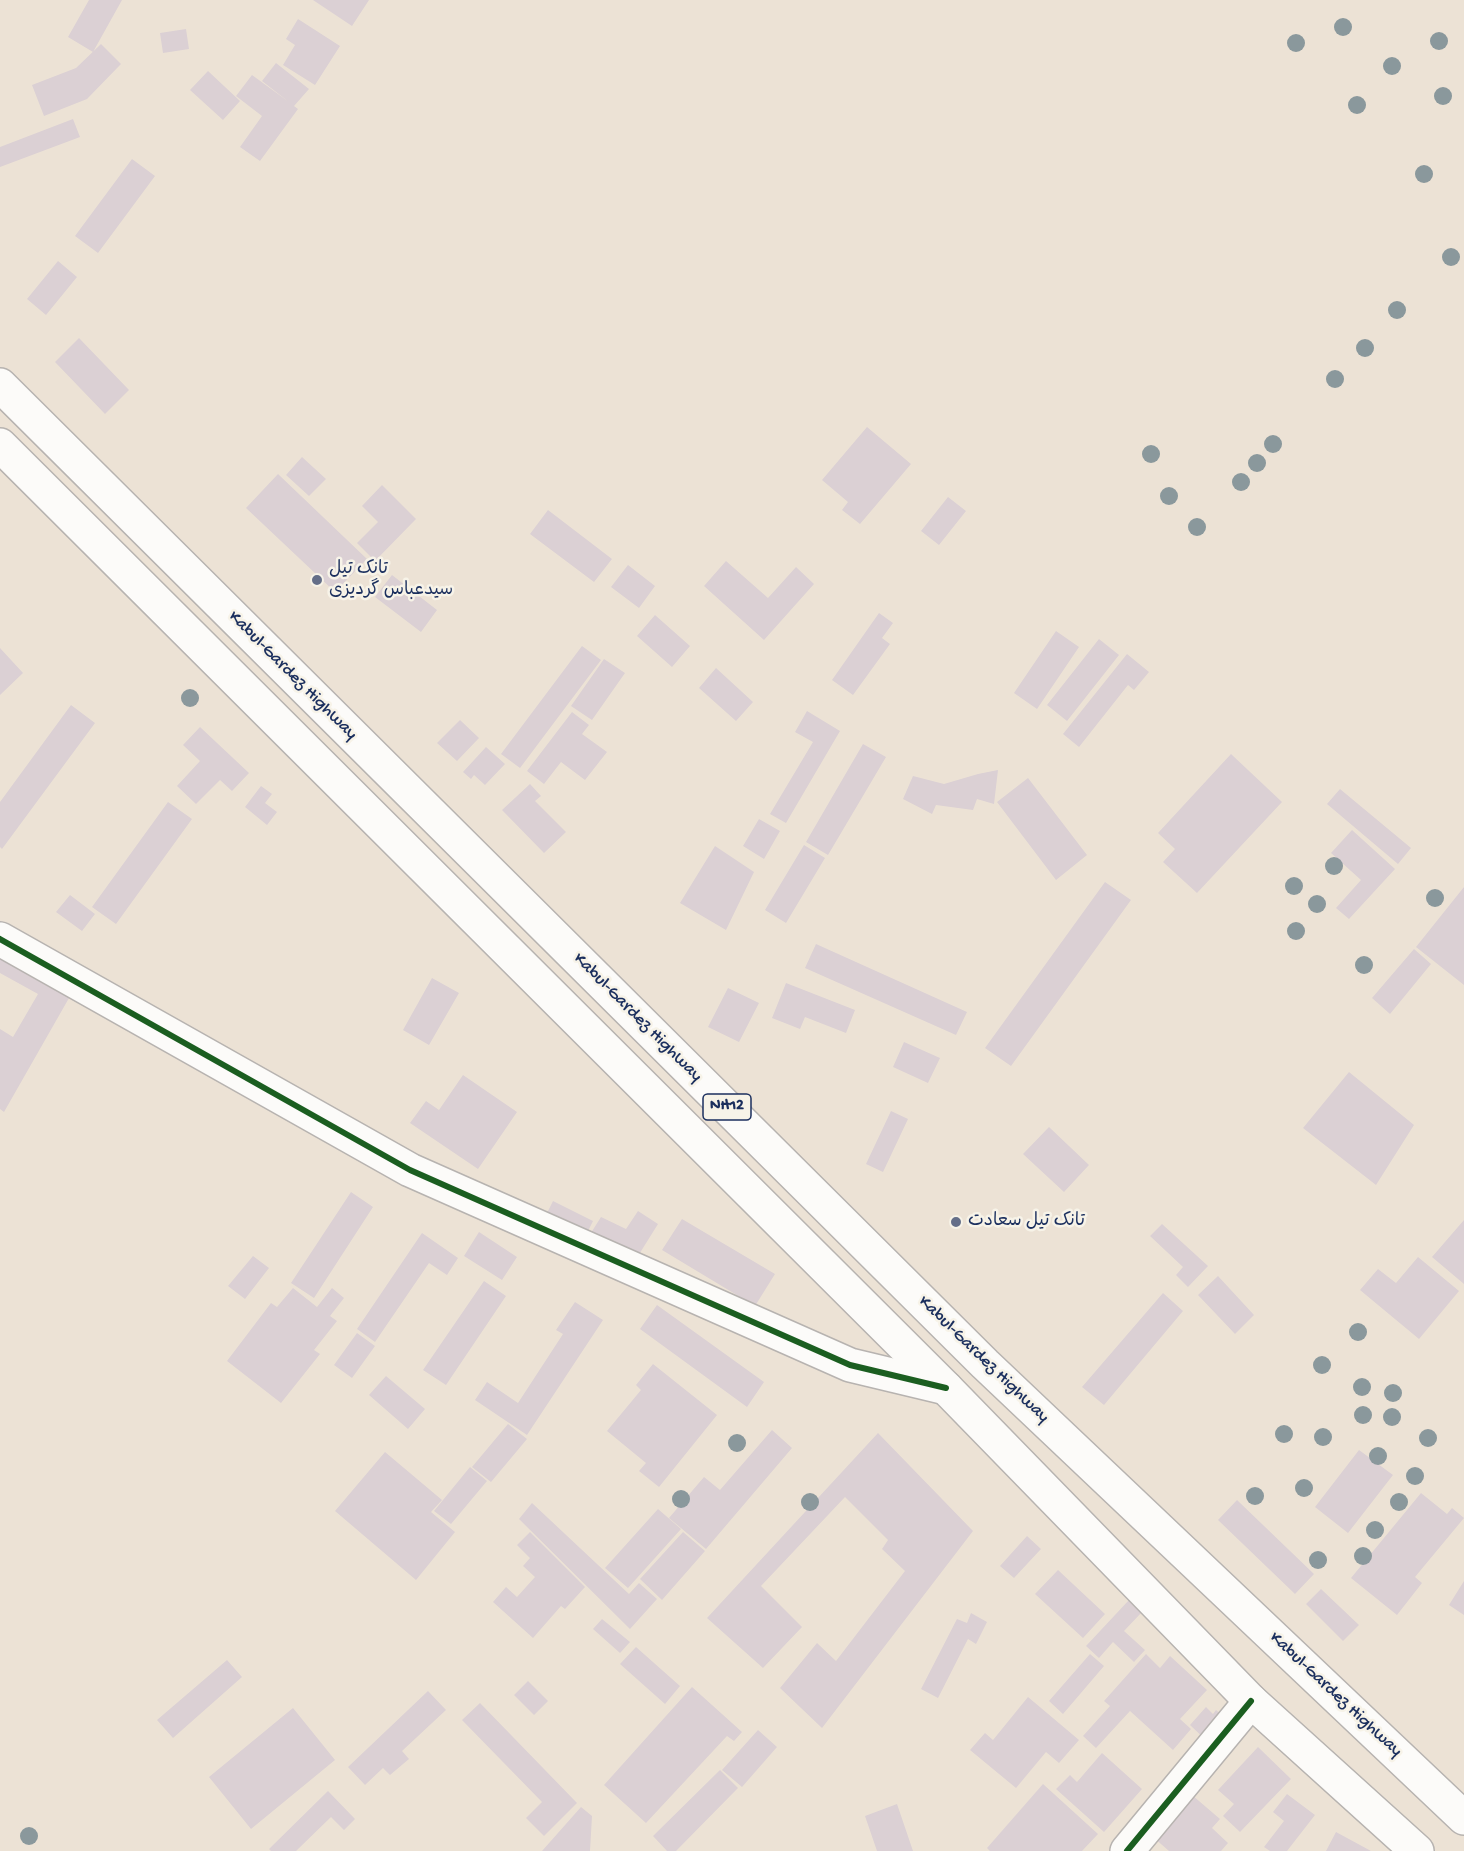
<!DOCTYPE html>
<meta charset="utf-8">
<style>
body{margin:0}
canvas{display:block;background:#ece2d5}
</style>
<canvas width="1464" height="1851"></canvas>
<script>
const ctx = document.querySelector('canvas').getContext('2d');
ctx.lineJoin = 'round';
function fillPath(path, color) { ctx.fillStyle = color; ctx.fill(path, 'evenodd'); }
const toPath = rows => new Path2D(rows.map(r => 'M' + r).join(''));
function stroke(path, color, width, dash) { ctx.strokeStyle = color; ctx.lineWidth = width; ctx.lineCap = dash ? 'butt' : 'round'; ctx.setLineDash(dash || []); ctx.stroke(path); }
function write(font, color, halo, rows, align = 'center') {
  ctx.font = font + ' "Gochi Hand","Playpen Sans Arabic",sans-serif'; ctx.lineWidth = 5; ctx.setLineDash([]); ctx.textBaseline = 'middle'; ctx.strokeStyle = halo; ctx.fillStyle = color; for (const [text, x, y, turn = 0] of rows) {
    ctx.save(); ctx.translate(x, y); ctx.rotate((+turn || 0) * Math.PI / 180); ctx.textAlign = isNaN(turn) ? turn : align; if (halo) ctx.strokeText(text, 0, 0); ctx.fillText(text, 0, 0); ctx.restore();
  }
}
fillPath(toPath([
 [89,0,122,0,93,52,68,37],
 [313,0,369,0,352,26],
 [298,19,340,46,315,85,283,65,295,45,286,39],
 [186,29,189,49,163,53,160,33],
 [101,44,121,64,87,99,44,116,32,85,76,68],
 [276,63,309,89,294,106,298,109,260,161,240,147,262,116,236,96,252,75,289,102,262,81],
 [208,71,240,101,223,120,190,90],
 [73,119,80,137,0,167,0,147],
 [132,159,155,176,98,253,75,236],
 [58,261,77,277,46,315,27,299],
 [79,338,129,390,105,414,55,362],
 [867,427,911,464,860,524,842,510,848,502,822,480],
 [302,457,326,479,309,496,286,475],
 [278,474,367,559,335,592,246,508],
 [382,485,416,519,375,561,357,543,378,522,362,506],
 [948,497,966,511,939,545,921,531],
 [548,510,612,559,594,582,530,534],
 [726,561,768,598,796,567,814,584,764,640,704,586],
 [628,565,655,586,639,608,611,587],
 [392,575,437,610,421,632,375,597],
 [879,613,893,623,882,638,890,644,853,695,832,680],
 [655,615,690,646,672,667,637,636],
 [1056,631,1079,647,1037,709,1014,693],
 [1099,639,1119,655,1067,721,1047,705],
 [582,646,601,660,520,768,501,754],
 [0,648,23,673,0,695],
 [1127,654,1149,672,1134,690,1128,685,1079,747,1063,734],
 [604,659,625,673,592,720,571,706],
 [716,668,753,702,736,721,699,688],
 [71,705,95,723,2,849,0,847,0,802],
 [807,711,840,731,786,823,770,814,813,742,795,732],
 [572,712,589,725,582,734,607,752,585,780,561,762,544,784,527,771],
 [460,720,479,738,457,761,437,743],
 [200,727,249,773,232,791,220,780,196,804,177,786,200,761,183,745],
 [863,744,886,757,828,855,806,842],
 [486,747,505,764,485,785,474,775,471,779,463,772],
 [1231,754,1282,802,1197,893,1163,862,1175,849,1158,833],
 [998,770,994,804,977,799,973,810,936,805,932,814,903,799,913,776,944,784,978,774],
 [1028,778,1087,855,1056,880,997,802],
 [530,784,541,796,535,801,566,832,544,853,502,810],
 [261,786,272,794,265,803,277,812,267,825,245,807],
 [1340,789,1411,848,1398,864,1327,804],
 [168,802,192,819,116,924,92,907],
 [759,819,780,831,764,859,743,846],
 [1352,830,1395,869,1349,919,1336,908,1361,880,1331,853],
 [804,845,825,858,786,923,765,910],
 [715,846,754,872,726,930,680,903],
 [1105,882,1131,900,1011,1066,985,1048],
 [1464,887,1464,985,1416,947],
 [70,895,95,914,82,931,56,912],
 [816,944,967,1012,956,1035,805,968],
 [1414,949,1431,964,1390,1014,1372,998],
 [0,950,73,991,4,1112,0,1109,0,1029,13,1037,38,994,0,973],
 [432,978,459,993,429,1045,403,1030],
 [786,983,855,1010,846,1033,805,1017,800,1029,772,1018],
 [728,988,759,1003,739,1042,708,1027],
 [904,1042,940,1058,928,1083,893,1067],
 [1349,1072,1414,1125,1376,1185,1303,1128],
 [463,1075,517,1112,478,1169,410,1123,426,1101,439,1110],
 [891,1111,908,1119,883,1172,866,1164],
 [1049,1127,1089,1165,1064,1192,1023,1154],
 [351,1192,373,1207,314,1298,291,1283],
 [553,1201,593,1221,586,1235,546,1215],
 [638,1211,658,1224,638,1256,589,1236,601,1217,626,1229],
 [682,1219,775,1274,755,1306,662,1250],
 [1464,1220,1464,1284,1432,1257],
 [1162,1224,1208,1266,1188,1287,1176,1275,1183,1267,1150,1236],
 [479,1232,517,1257,502,1280,464,1256],
 [422,1233,458,1258,447,1275,429,1263,375,1342,357,1329],
 [253,1256,269,1268,245,1299,228,1286],
 [1418,1257,1459,1291,1419,1339,1360,1290,1378,1269,1396,1283],
 [1218,1276,1254,1315,1235,1334,1198,1295],
 [484,1281,506,1296,446,1385,423,1370],
 [293,1288,317,1307,332,1288,344,1298,330,1316,337,1321,314,1350,320,1354,281,1403,227,1361,271,1303,277,1307],
 [1163,1293,1183,1311,1104,1405,1082,1387],
 [575,1302,603,1320,527,1435,475,1400,487,1382,518,1403,563,1334,556,1330],
 [657,1305,764,1382,747,1407,640,1329],
 [357,1333,375,1346,352,1378,334,1365],
 [653,1364,717,1415,659,1487,639,1471,646,1463,607,1431,641,1390,636,1385],
 [386,1376,425,1409,408,1429,369,1395],
 [508,1424,527,1439,491,1482,472,1467],
 [772,1430,792,1448,706,1549,669,1518,704,1477,720,1490],
 [878,1433,973,1531,822,1728,780,1688,817,1643,836,1661,905,1571,882,1549,888,1540,845,1497,761,1586,802,1627,763,1668,707,1618],
 [1359,1450,1393,1475,1348,1533,1315,1507],
 [385,1452,442,1500,431,1512,455,1532,416,1580,335,1511],
 [470,1467,487,1481,451,1524,434,1511],
 [1421,1493,1447,1514,1452,1508,1464,1518,1415,1577,1422,1583,1397,1615,1351,1578],
 [1237,1500,1314,1574,1295,1594,1218,1520],
 [532,1503,629,1594,639,1583,657,1599,630,1629,519,1519],
 [658,1509,681,1529,628,1588,605,1568],
 [530,1532,585,1587,565,1609,561,1606,533,1638,493,1602,506,1587,517,1597,535,1577,523,1566,530,1558,517,1545],
 [683,1532,705,1551,662,1600,640,1579],
 [1027,1536,1041,1549,1014,1578,1000,1566],
 [1058,1570,1105,1614,1083,1638,1035,1594],
 [1464,1581,1464,1615,1449,1605],
 [1321,1589,1359,1625,1343,1641,1306,1604],
 [1129,1600,1142,1612,1124,1631,1145,1650,1134,1662,1113,1642,1099,1658,1086,1646],
 [971,1613,987,1622,976,1644,968,1639,938,1698,921,1689,957,1619,967,1623],
 [602,1619,630,1642,620,1653,593,1629],
 [636,1647,680,1686,665,1704,620,1664],
 [1090,1654,1104,1666,1063,1714,1049,1701],
 [1146,1654,1160,1668,1170,1656,1207,1690,1180,1719,1191,1729,1173,1750,1130,1711,1096,1748,1083,1736,1110,1706,1104,1701],
 [227,1660,242,1677,173,1738,157,1720],
 [528,1681,548,1701,534,1715,514,1695],
 [692,1687,742,1732,734,1741,727,1736,646,1823,604,1785],
 [428,1691,446,1710,402,1751,409,1759,390,1775,383,1768,365,1785,348,1767],
 [1028,1697,1079,1740,1059,1763,1046,1752,1016,1788,970,1750,985,1733,993,1740],
 [480,1703,577,1803,544,1836,526,1818,542,1802,462,1720],
 [1206,1707,1213,1714,1216,1710,1229,1721,1209,1743,1190,1725],
 [293,1708,335,1760,251,1829,209,1777],
 [758,1730,777,1747,742,1787,722,1770],
 [1258,1747,1291,1779,1240,1832,1223,1816,1234,1804,1218,1790],
 [1102,1753,1142,1789,1104,1832,1056,1789,1070,1775,1077,1782],
 [720,1770,738,1788,676,1851,667,1851,653,1836],
 [1043,1784,1098,1834,1082,1851,990,1851,987,1848],
 [328,1791,355,1819,344,1830,331,1817,296,1851,271,1851,269,1849],
 [1287,1794,1315,1815,1287,1851,1270,1851,1264,1847,1284,1821,1273,1812],
 [1192,1795,1220,1819,1212,1828,1228,1843,1221,1851,1169,1851,1153,1837],
 [897,1804,913,1851,877,1851,865,1816],
 [581,1807,592,1816,590,1851,542,1851],
 [1336,1832,1371,1851,1326,1851]
]), '#dbd0d4');
const minor = toPath([
 [0,939,410,1170,850,1365,946,1388],
 [1127,1851,1251,1701]
]);
const highway = toPath([
 [0,385,985,1364,1464,1818],
 [0,445,946,1388,1251,1701,1417,1851]
]);
stroke(minor, '#b7b3b0', 36);
stroke(highway, '#b7b3b0', 36);
stroke(minor, '#fcfbf9', 33);
stroke(highway, '#fcfbf9', 33);
stroke(toPath([
 [0,939,410,1170,850,1365,946,1388],
 [1127,1851,1251,1701]
]), '#1b5e20', 6);
ctx.fillStyle = '#8a989c';
for (const [x, y] of [
 [1343,27],
 [1439,41],
 [1296,43],
 [1392,66],
 [1443,96],
 [1357,105],
 [1424,174],
 [1451,257],
 [1397,310],
 [1365,348],
 [1335,379],
 [1273,444],
 [1151,454],
 [1257,463],
 [1241,482],
 [1169,496],
 [1197,527],
 [190,698],
 [1334,866],
 [1294,886],
 [1435,898],
 [1317,904],
 [1296,931],
 [1364,965],
 [1358,1332],
 [1322,1365],
 [1362,1387],
 [1393,1393],
 [1363,1415],
 [1392,1417],
 [1284,1434],
 [1323,1437],
 [1428,1438],
 [737,1443],
 [1378,1456],
 [1415,1476],
 [1304,1488],
 [1255,1496],
 [681,1499],
 [810,1502],
 [1399,1502],
 [1375,1530],
 [1363,1556],
 [1318,1560],
 [29,1836]
]) { ctx.beginPath(); ctx.arc(x, y, 9, 0, 2 * Math.PI); ctx.fill(); }
for (const [x, y, r, color] of [
 [317,580,6,"#646e88"],
 [956,1222,6,"#646e88"]
]) { const dot = new Path2D(); dot.arc(x, y, r, 0, 2 * Math.PI); ctx.fillStyle = color; ctx.fill(dot); stroke(dot, '#f7f3e8', 2); }
for (const [x, y, w] of [
 [727,1107,48]
]) { const box = new Path2D(); box.roundRect(x - w / 2, y - 13, w, 26, 4.5); ctx.fillStyle = '#f7f3e8'; ctx.fill(box); stroke(box, '#1b2f5e', 1.5); }
write('bold 16px', '#1b2f5e', null, [
 ["NH12",727,1107]
]);
write('18px', '#1b2f5e', '#f7f3e8', [
 ["تانک تیل",329,570],
 ["سیدعباس گردیزی",329,591],
 ["تانک تیل سعادت",968,1222]
], 'left');
write('18px', '#1b2f5e', '#f7f3e8', [
 ["Kabul-Gardez Highway",292,676,45],
 ["Kabul-Gardez Highway",637,1018,45],
 ["Kabul-Gardez Highway",983,1360,44],
 ["Kabul-Gardez Highway",1335,1695,43]
]);
</script>
